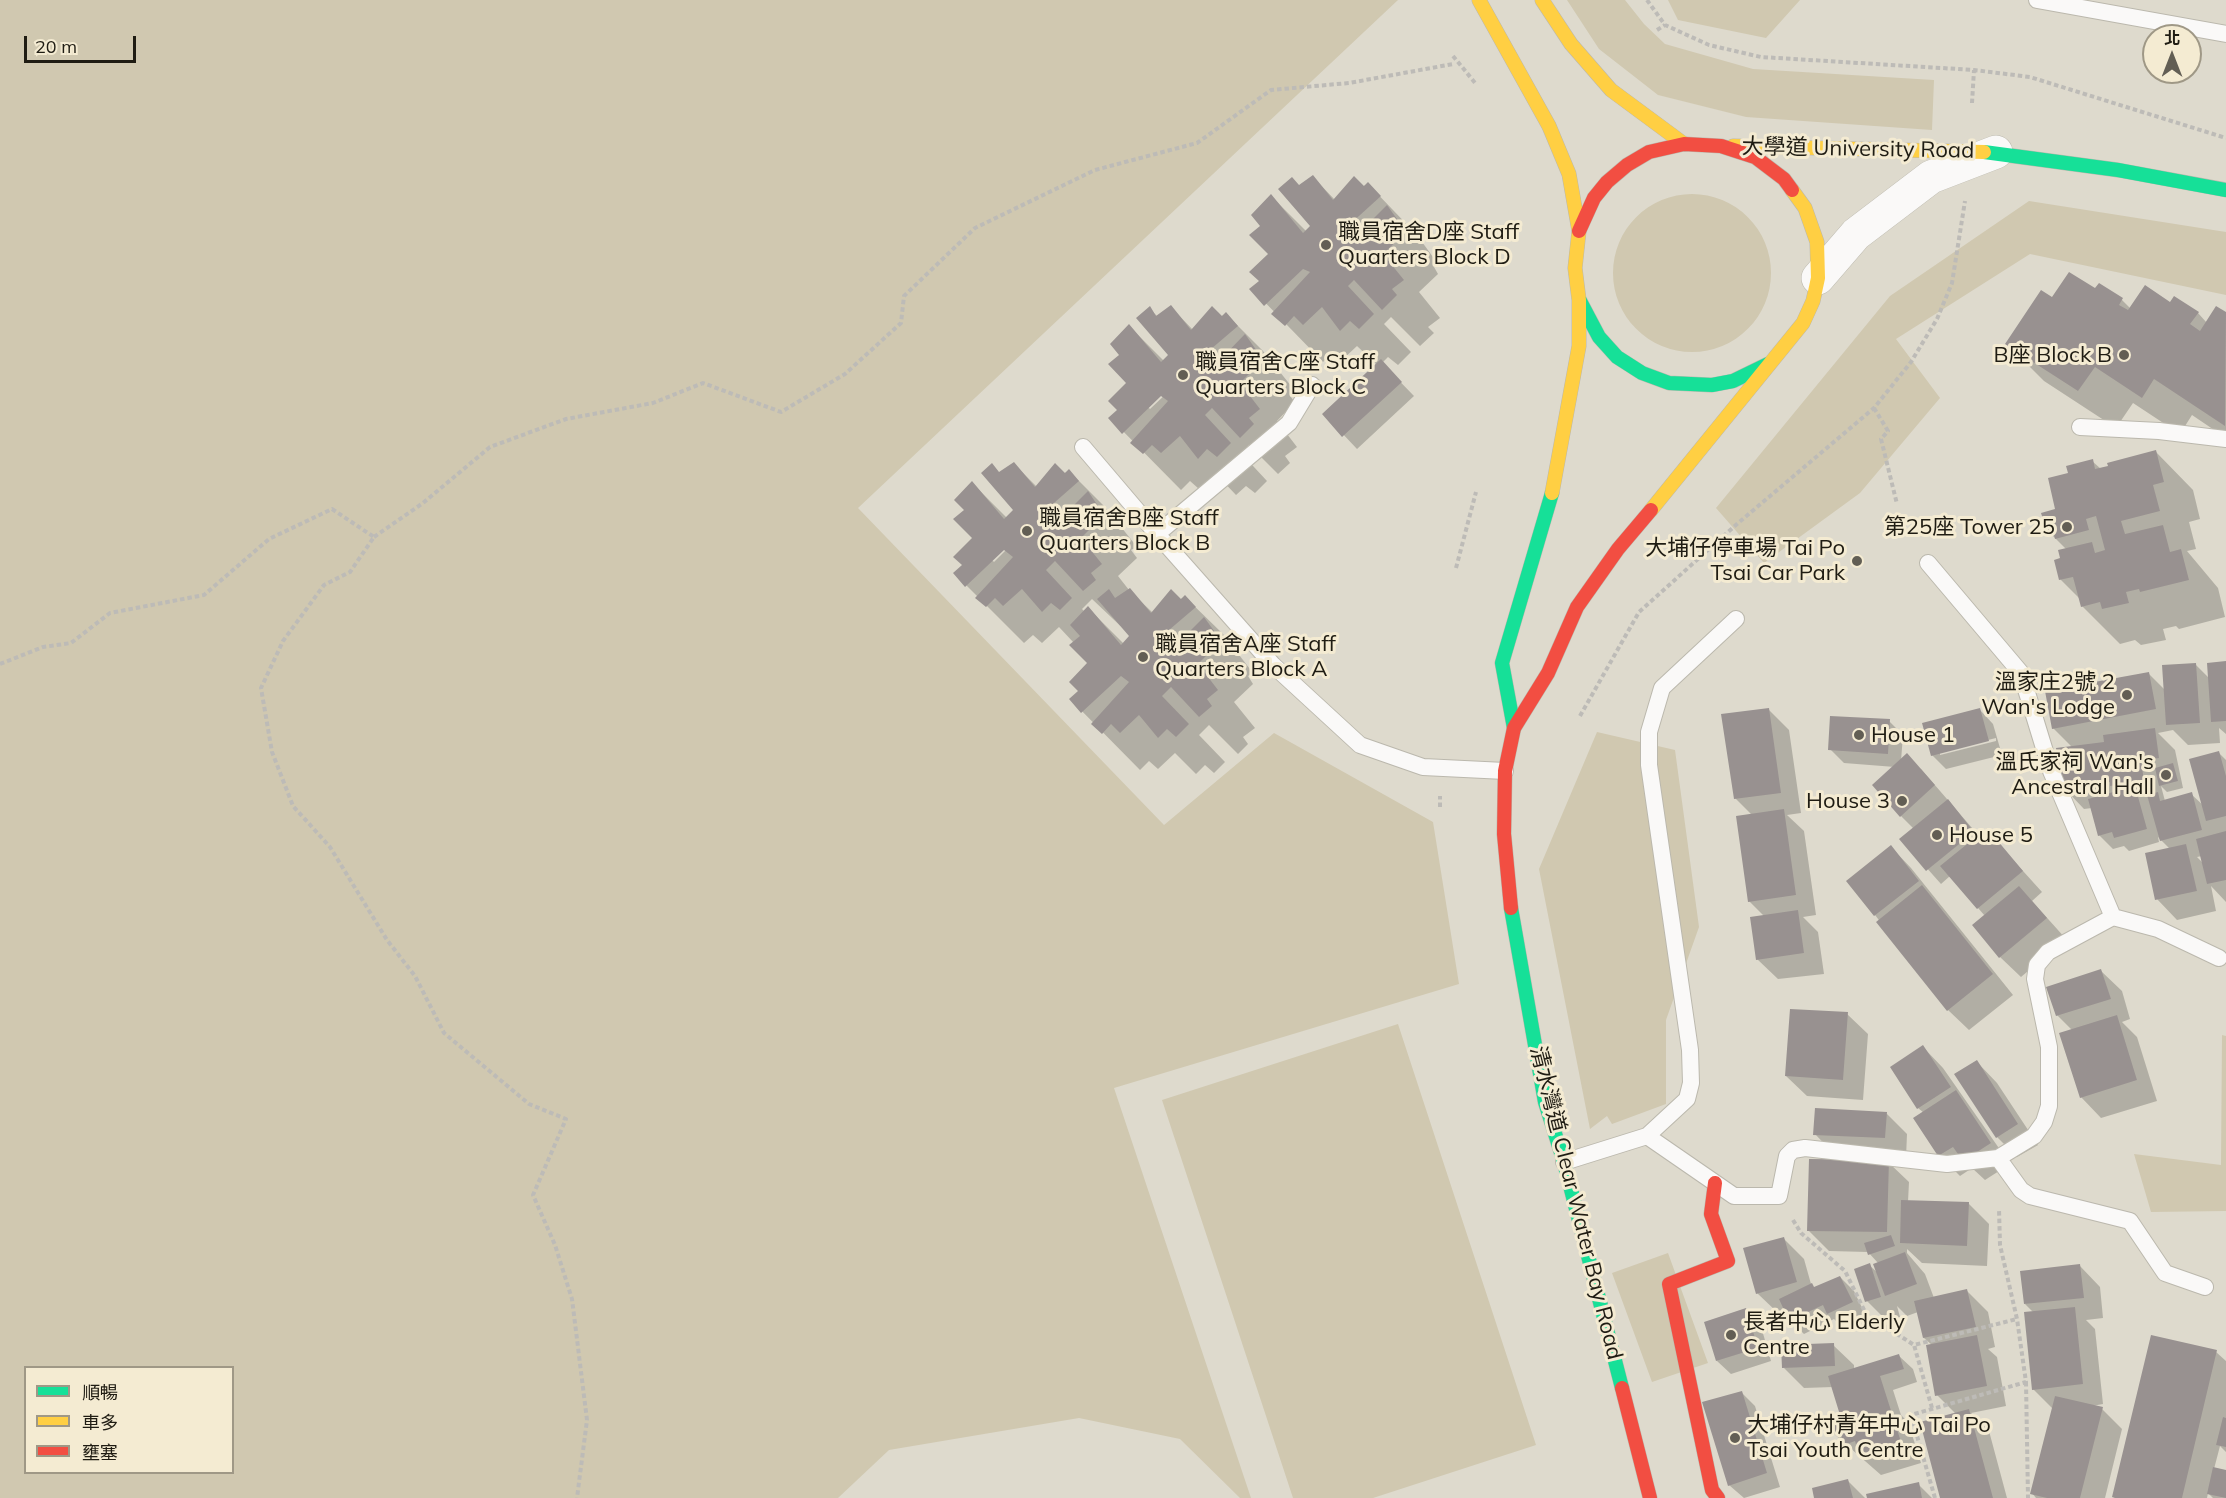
<!DOCTYPE html>
<meta charset="utf-8">
<style>
body{margin:0}
#map{position:relative;width:2226px;height:1498px;overflow:hidden;background:#dedacd;font-family:Mulish,"Noto Sans TC",sans-serif}
canvas{display:block}
.legend{position:absolute;left:24px;top:1366px;width:210px;height:108px;box-sizing:border-box;background:#f4ebd2;border:2px solid #9f9886;margin:0;padding:8px 10px;list-style:none;font-size:18px;color:#1f1c13}
.legend li{display:flex;align-items:center;gap:12px;height:30px}
.legend b{width:30px;border:2px solid #9f9886}
.north{position:absolute;left:2142px;top:24px;width:60px;height:60px;box-sizing:border-box;background:#f4ebd2;border:2px solid #9f9886;border-radius:50%;rotate:0deg;font-size:16px;font-weight:700;line-height:24px;text-align:center;color:#1f1c13}
.north::after{content:'';display:block;margin:auto;width:21px;height:27px;background:#625e54;clip-path:polygon(50% 0,100% 100%,50% 72%,0 100%)}
.scale{position:absolute;left:24px;top:36px;width:112px;height:27px;box-sizing:border-box;border:3px solid #1f1c13;border-top:0;padding-left:8px;font-size:18px;line-height:21px;white-space:nowrap;color:#1f1c13;-webkit-text-stroke:4px #f4ebd2;paint-order:stroke}
</style>
<div id="map">
<canvas width="2226" height="1498"></canvas>
<ul class="legend">
<li><b style="height:8px;background:#16e098"></b>順暢</li>
<li><b style="height:8px;background:#ffcf43"></b>車多</li>
<li><b style="height:8px;background:#f24e42"></b>壅塞</li>
</ul>
<div class="north">北</div>
<div class="scale">20 m</div>
</div>
<script>
const ctx = document.querySelector('canvas').getContext('2d');
ctx.lineJoin = 'round';
function fillPath(path, color) { ctx.fillStyle = color; ctx.fill(path, 'evenodd'); }
const toPath = rows => new Path2D(rows.map(r => 'M' + r).join(''));
function stroke(path, color, width, dash) { ctx.strokeStyle = color; ctx.lineWidth = width; ctx.lineCap = dash ? 'butt' : 'round'; ctx.setLineDash(dash || []); ctx.stroke(path); }
function write(font, color, halo, rows, align = 'center') {
  ctx.font = font + ' Mulish,"Noto Sans TC",sans-serif'; ctx.lineWidth = 6; ctx.setLineDash([]); ctx.textBaseline = 'middle'; ctx.strokeStyle = halo; ctx.fillStyle = color; for (const [text, x, y, turn = 0] of rows) {
    ctx.save(); ctx.translate(x, y); ctx.rotate((+turn || 0) * Math.PI / 180); ctx.textAlign = isNaN(turn) ? turn : align; if (halo) ctx.strokeText(text, 0, 0); ctx.fillText(text, 0, 0); ctx.restore();
  }
}
fillPath(toPath([
 [0,0,1398,0,858,508,1164,825,1274,733,1433,822,1459,984,1114,1088,1251,1498,1240,1498,1180,1439,1079,1418,889,1450,838,1498,0,1498],
 [26,1368,232,1368,232,1472,26,1472],
 [1567,0,1625,0,1644,24,1665,44,1753,69,1934,80,1932,130,1746,117,1658,95,1599,49],
 [1668,0,1800,0,1766,38,1678,20],
 '1613 273a79 79 0 1 1 158 0a79 79 0 1 1-158 0Z',
 [2029,201,2226,232,2226,295,2030,254,1896,339,1940,398,1860,493,1764,563,1716,508,1890,296],
 [1597,732,1675,750,1699,927,1666,1020,1666,1104,1612,1124,1607,1116,1590,1129,1539,869],
 [1398,1024,1536,1445,1373,1498,1293,1498,1162,1100],
 [2222,1035,2226,1036,2226,1211,2151,1212,2134,1154,2221,1165],
 [1668,1253,1708,1363,1652,1382,1612,1273]
]), '#d0c8b0');
fillPath(toPath([
 [1313,177,1335,200,1368,184,1417,235,1438,264,1434,267,1438,274,1419,292,1440,318,1428,327,1434,333,1420,346,1391,317,1384,324,1411,352,1398,365,1388,357,1382,363,1414,396,1357,449,1324,414,1377,365,1357,346,1341,361,1332,353,1323,362,1252,289,1261,281,1270,254,1263,226,1271,196,1306,231,1312,226,1299,187],
 [2095,290,2122,300,2131,309,2171,304,2198,313,2207,323,2217,308,2226,314,2226,438,2192,415,2180,434,2133,403,2116,428,2044,381,2007,344,2053,299],
 [1171,307,1193,330,1226,314,1263,351,1296,392,1290,396,1295,402,1277,421,1297,447,1285,456,1290,463,1278,474,1249,445,1241,453,1267,481,1255,493,1246,486,1236,495,1216,474,1199,489,1190,481,1181,490,1110,418,1119,410,1129,383,1121,355,1129,326,1164,361,1170,355,1149,308,1158,317],
 [1165,390,1168,392,1150,409,1148,407],
 [2156,452,2193,490,2200,519,2189,522,2196,549,2187,551,2218,588,2225,617,2179,629,2176,626,2163,629,2166,640,2141,645,2135,640,2120,644,2082,606,2080,599,2060,579,2062,560,2067,550,2048,531,2070,474,2092,461,2101,469],
 [1014,464,1037,487,1069,471,1106,508,1137,547,1131,550,1137,558,1118,576,1129,590,1153,613,1185,597,1223,634,1253,673,1248,676,1253,684,1234,702,1255,728,1243,737,1248,744,1238,754,1209,725,1199,735,1225,762,1214,773,1205,765,1196,774,1175,753,1158,769,1149,761,1140,770,1071,700,1080,691,1089,664,1074,643,1059,627,1042,643,1033,635,1024,643,955,574,964,566,974,538,966,510,972,483,1007,518,1015,510,1000,473],
 [1008,544,1010,546,994,562,992,560],
 [1092,599,1131,636,1124,644,1088,608,1085,612,1082,609],
 [2226,663,2226,734,2219,728,2220,743,2188,745,2173,730,2158,733,2175,750,2183,788,2167,792,2161,786,2165,801,2191,794,2204,806,2219,753,2226,760,2226,902,2211,886,2216,911,2177,920,2157,899,2170,849,2158,837,2159,842,2129,851,2124,846,2113,849,2099,835,2092,808,2084,809,2064,788,2073,748,2053,728,2148,673,2165,690,2196,665,2210,679],
 [2202,856,2203,863,2197,857],
 [1768,709,1789,730,1801,813,1787,815,1804,831,1816,915,1803,917,1818,932,1824,974,1778,979,1757,959,1764,916,1749,901,1752,815,1735,798],
 [1980,710,1993,724,2002,755,1946,769,1932,755],
 [1996,738,1996,741,1940,755,1940,752],
 [1889,721,1903,735,1901,761,1921,769,1979,836,1986,830,2042,892,2032,901,2066,939,2021,977,2000,957,1985,916,1950,876,1941,884,1901,839,1914,829,1901,816,1895,767,1844,763,1830,749],
 [1891,847,1911,868,2013,995,1969,1030,1948,1010,1875,915],
 [2101,971,2122,991,2130,1019,2122,1022,2137,1037,2157,1101,2101,1118,2081,1097,2072,1030,2057,1015],
 [1847,1014,1868,1034,1863,1100,1807,1096,1786,1076],
 [1923,1047,1943,1068,2010,1164,1985,1180,1972,1168,1960,1176,1939,1155,1924,1113,1918,1108],
 [1977,1062,1997,1083,2038,1145,2017,1157,1997,1137],
 [1887,1114,1907,1134,1906,1158,1835,1155,1815,1134],
 [1888,1162,1909,1182,1908,1202,1968,1203,1989,1224,1987,1266,1922,1263,1907,1249,1907,1253,1925,1274,1934,1298,1967,1291,1988,1312,1995,1347,1988,1349,1997,1357,2006,1406,1971,1413,1989,1431,2007,1498,1941,1498,1956,1414,1937,1395,1932,1345,1924,1338,1918,1312,1907,1316,1897,1306,1900,1317,1887,1321,1867,1301,1869,1265,1878,1273,1878,1263,1868,1252,1829,1251,1808,1230],
 [1783,1238,1804,1259,1811,1284,1815,1289,1840,1277,1854,1291,1866,1316,1842,1327,1834,1319,1804,1334,1790,1320,1786,1311,1778,1313,1757,1293],
 [2080,1266,2100,1287,2103,1318,2086,1320,2095,1329,2103,1404,2092,1406,2102,1409,2122,1429,2105,1498,2036,1498,2032,1493,2053,1409,2033,1389,2034,1313,2025,1304],
 [1746,1310,1760,1323,1771,1361,1731,1374,1717,1361],
 [1833,1345,1854,1365,1854,1369,1899,1356,1913,1369,1917,1382,1893,1390,1901,1415,1908,1422,1921,1463,1881,1475,1833,1433,1842,1415,1833,1387,1804,1388,1784,1368],
 [2216,1352,2226,1361,2226,1452,2220,1446,2214,1469,2226,1471,2226,1498,2213,1498,2208,1493,2207,1498,2115,1498],
 [1741,1392,1755,1406,1780,1487,1744,1498,1729,1485],
 [1847,1480,1865,1498,1816,1498],
 [1918,1484,1932,1498,1868,1498]
]), '#0003');
fillPath(toPath([
 [1313,175,1333,200,1354,176,1364,186,1368,182,1381,196,1348,226,1355,237,1387,205,1402,226,1397,229,1402,236,1383,254,1404,280,1392,289,1397,295,1382,310,1354,280,1348,286,1374,314,1359,329,1350,321,1340,331,1322,307,1303,325,1294,316,1285,326,1271,314,1310,272,1303,269,1264,306,1249,289,1259,281,1249,272,1268,254,1249,235,1260,226,1251,215,1271,194,1303,233,1310,226,1278,189,1292,177,1299,185],
 [2069,272,2095,288,2099,283,2123,298,2119,305,2128,310,2145,285,2170,302,2174,296,2199,312,2190,324,2200,331,2216,306,2226,312,2225,426,2154,379,2142,398,2095,367,2078,391,2005,344,2041,290,2052,297],
 [1171,305,1191,330,1212,306,1222,316,1226,312,1238,326,1204,355,1213,367,1245,334,1259,354,1254,358,1259,364,1240,383,1260,409,1249,418,1254,424,1240,438,1212,408,1205,415,1231,443,1217,457,1207,449,1198,459,1180,436,1161,453,1152,445,1143,454,1130,443,1168,401,1161,396,1122,434,1108,418,1117,410,1108,401,1126,383,1108,364,1119,355,1110,344,1129,324,1161,362,1168,355,1136,318,1150,306,1156,316],
 [1381,359,1402,382,1342,437,1322,414],
 [2156,450,2164,482,2153,485,2160,511,2121,521,2125,534,2163,525,2170,552,2181,549,2189,580,2140,592,2139,589,2126,592,2129,603,2102,609,2100,602,2081,607,2073,577,2059,580,2054,560,2060,558,2058,550,2092,542,2095,553,2105,550,2096,516,2086,519,2089,530,2055,539,2053,530,2047,532,2041,513,2055,509,2048,478,2068,473,2066,466,2093,459,2095,469,2108,466,2107,463],
 [1014,462,1035,487,1055,463,1065,473,1069,469,1079,481,1046,510,1055,524,1088,491,1100,509,1095,513,1100,519,1081,538,1102,564,1091,573,1096,580,1083,591,1055,561,1046,570,1072,598,1060,610,1051,603,1042,612,1022,589,1003,606,995,598,986,607,975,598,1013,557,1004,550,965,587,953,573,962,565,953,557,972,538,953,519,964,510,954,500,972,481,1004,519,1013,510,981,473,992,463,999,472],
 [1130,588,1151,613,1171,589,1181,599,1185,595,1196,607,1162,636,1171,650,1204,617,1217,635,1212,639,1217,645,1198,664,1218,690,1207,699,1212,706,1199,717,1171,687,1162,696,1189,724,1176,737,1167,729,1158,738,1139,715,1120,733,1111,724,1102,734,1091,724,1129,682,1121,676,1081,713,1069,699,1078,691,1069,682,1087,663,1069,645,1080,636,1070,625,1088,606,1121,645,1129,636,1097,599,1109,589,1115,598],
 [2226,661,2226,721,2211,722,2207,663],
 [2196,663,2200,723,2166,725,2162,665],
 [2149,672,2156,709,2052,729,2045,691],
 [1769,708,1781,793,1734,799,1721,714],
 [1980,708,1989,741,1931,756,1922,723],
 [1830,716,1890,719,1888,754,1828,750],
 [2155,728,2159,758,2141,761,2144,781,2110,786,2110,782,2062,789,2056,748,2104,742,2103,735],
 [2219,751,2226,776,2226,816,2206,821,2189,759],
 [1907,753,1935,785,1900,817,1872,785],
 [2173,763,2178,781,2159,786,2155,768],
 [2135,786,2147,829,2114,838,2112,832,2098,836,2088,799],
 [2158,792,2160,801,2192,792,2202,830,2160,841,2147,795],
 [1948,799,1974,832,1926,871,1899,839],
 [1784,809,1796,895,1748,902,1736,816],
 [1987,828,2023,871,1977,909,1940,866],
 [2226,831,2226,880,2207,884,2196,839],
 [2186,844,2197,891,2155,900,2145,853],
 [1891,845,1919,881,1874,916,1846,881],
 [1922,885,1993,974,1947,1011,1876,922],
 [2019,886,2047,918,1999,958,1972,925],
 [1798,910,1804,953,1756,960,1750,917],
 [2101,969,2111,999,2056,1016,2046,987],
 [1790,1009,1848,1012,1843,1080,1785,1076],
 [2117,1015,2137,1080,2080,1098,2059,1033],
 [1923,1045,1951,1087,1917,1109,1890,1067],
 [1977,1060,2018,1124,1996,1138,1954,1074],
 [1956,1090,1991,1143,1963,1161,1953,1147,1938,1156,1913,1118],
 [1815,1108,1887,1112,1885,1138,1813,1135],
 [1809,1159,1889,1160,1887,1232,1807,1231],
 [1901,1200,1969,1202,1967,1246,1900,1243],
 [1891,1235,1895,1246,1868,1255,1864,1243],
 [1784,1237,1797,1282,1756,1294,1743,1248],
 [1905,1252,1917,1284,1885,1296,1873,1264],
 [1870,1263,1881,1297,1865,1302,1854,1269],
 [2080,1264,2084,1298,2024,1304,2020,1271],
 [1840,1276,1853,1302,1827,1314,1823,1305,1789,1321,1779,1299,1812,1283,1814,1287],
 [1967,1289,1976,1327,1923,1338,1914,1301],
 [2075,1307,2083,1384,2032,1390,2024,1312],
 [1746,1308,1758,1348,1716,1361,1704,1322],
 [1977,1335,1987,1386,1935,1396,1926,1345],
 [2151,1335,2217,1350,2182,1498,2115,1498,2112,1497],
 [1834,1343,1835,1366,1782,1368,1781,1345],
 [1899,1354,1904,1369,1880,1376,1901,1442,1859,1455,1855,1441,1844,1445,1840,1431,1832,1433,1827,1418,1840,1415,1828,1376],
 [1742,1391,1767,1473,1728,1486,1702,1402],
 [2055,1396,2103,1407,2080,1498,2047,1498,2030,1494],
 [1969,1409,1993,1498,1940,1498,1920,1422],
 [2223,1417,2226,1418,2226,1447,2216,1445],
 [2213,1467,2226,1470,2226,1498,2207,1494],
 [1848,1479,1853,1498,1814,1498,1812,1488],
 [1919,1482,1922,1498,1867,1498,1866,1494]
]), '#989190');
const lane = toPath([
 [2037,0,2226,34],
 [1312,385,1289,423,1157,534,1273,665,1360,745,1423,767,1505,771],
 [2080,427,2159,431,2226,439],
 [1083,447,1157,534],
 [1928,563,2021,673,2051,771,2113,917,2158,929,2219,958],
 [1647,1136,1734,1196,1779,1196,1787,1156,1793,1150,1805,1148,1947,1164,1998,1158,2021,1190,2030,1196,2130,1221,2165,1273,2205,1287],
 [1998,1158,2034,1136,2044,1122,2049,1106,2049,1047,2035,979,2037,965,2048,952,2113,917],
 [1564,1162,1647,1136,1687,1099,1691,1083,1690,1050,1649,765,1649,732,1662,688,1736,619]
]);
const street = toPath([
 [1818,278,1856,234,1931,177,1996,152]
]);
const fast = toPath([
 [1984,152,2118,170,2226,190],
 [1580,301,1599,337,1617,357,1642,373,1669,383,1712,385,1733,381,1768,364],
 [1514,728,1502,663,1552,493],
 [1511,908,1545,1102,1564,1162,1622,1388]
]);
const slow = toPath([
 [1479,0,1549,126,1569,174,1579,231,1575,268,1579,300,1579,346,1552,493],
 [1542,0,1571,44,1611,90,1684,144],
 [1733,146,1984,152],
 [1651,510,1803,323,1813,301,1818,278,1817,242,1805,208,1792,190]
]);
const jam = toPath([
 [1579,231,1594,198,1607,182,1627,165,1649,152,1684,144,1721,146,1755,157,1784,179,1792,190],
 [1511,908,1504,834,1505,771,1514,728,1548,673,1577,607,1618,549,1651,510],
 [1715,1183,1711,1214,1728,1261,1669,1284,1712,1490,1718,1498],
 [1622,1388,1650,1498]
]);
stroke(lane, '#bbb8ad', 18);
stroke(street, '#bbb8ad', 34);
stroke(fast, '#bbb8ad', 15);
stroke(slow, '#bbb8ad', 15);
stroke(jam, '#bbb8ad', 15);
stroke(toPath([
 [1647,0,1665,25,1709,45,1761,57,1974,70,2030,77,2226,138],
 [1657,30,1665,25],
 [1453,56,1476,84],
 [1972,103,1974,70],
 [1874,408,1888,431,1881,439,1897,504],
 [374,537,423,503,490,447,566,419,653,403,703,383,781,412,845,374,901,323,904,296,975,228,1095,170,1197,143,1271,90,1349,83,1453,64],
 [1456,568,1476,492],
 [0,664,43,647,71,643,110,613,204,595,269,539,332,509,374,537,350,572,324,585,283,641,261,688,272,752,293,806,330,847,387,940,415,976,444,1033,529,1104,566,1119,533,1195,555,1245,572,1299,587,1420,577,1498],
 [1580,716,1639,612,1737,524,1874,408,1911,362,1937,319,1952,283,1965,201],
 [1440,807,1440,796],
 [1793,1220,1801,1233,1845,1271,1866,1314,1914,1345],
 [2026,1382,2028,1498],
 [1932,1408,1914,1345,2017,1319],
 [1935,1498,1911,1415,2026,1382,2017,1319,2000,1245,1999,1209]
]), '#bdbbb7', 4, [4.5, 3]);
stroke(lane, '#faf9f8', 16);
stroke(street, '#faf9f8', 33);
stroke(fast, '#16e098', 14);
stroke(slow, '#ffcf43', 14);
stroke(jam, '#f24e42', 14);
for (const [x, y, r, color] of [
 [1326,245,6,"#625e54"],
 [2124,355,6,"#625e54"],
 [1183,375,6,"#625e54"],
 [2067,527,6,"#625e54"],
 [1027,531,6,"#625e54"],
 [1857,561,6,"#625e54"],
 [1143,657,6,"#625e54"],
 [2127,695,6,"#625e54"],
 [1859,735,6,"#625e54"],
 [2166,775,6,"#625e54"],
 [1902,801,6,"#625e54"],
 [1937,835,6,"#625e54"],
 [1731,1335,6,"#625e54"],
 [1735,1438,6,"#625e54"]
]) { const dot = new Path2D(); dot.arc(x, y, r, 0, 2 * Math.PI); ctx.fillStyle = color; ctx.fill(dot); stroke(dot, '#f4ebd2', 2); }
write('22px', '#1f1c13', '#f4ebd2', [
 ["大學道 University Road",1858,149,1],
 ["清水灣道 Clear Water Bay Road",1576,1203,76]
]);
write('22px', '#1f1c13', '#f4ebd2', [
 ["職員宿舍D座 Staff",1338,232],
 ["Quarters Block D",1338,257],
 ["B座 Block B",2112,355,"right"],
 ["職員宿舍C座 Staff",1195,362],
 ["Quarters Block C",1195,387],
 ["職員宿舍B座 Staff",1039,518],
 ["Quarters Block B",1039,543],
 ["第25座 Tower 25",2055,527,"right"],
 ["大埔仔停車場 Tai Po",1845,548,"right"],
 ["Tsai Car Park",1845,573,"right"],
 ["職員宿舍A座 Staff",1155,644],
 ["Quarters Block A",1155,669],
 ["溫家庄2號 2",2115,682,"right"],
 ["Wan's Lodge",2115,707,"right"],
 ["House 1",1871,735],
 ["溫氏家祠 Wan's",2154,762,"right"],
 ["Ancestral Hall",2154,787,"right"],
 ["House 3",1890,801,"right"],
 ["House 5",1949,835],
 ["長者中心 Elderly",1743,1322],
 ["Centre",1743,1347],
 ["大埔仔村青年中心 Tai Po",1747,1425],
 ["Tsai Youth Centre",1747,1450]
], 'left');
</script>
